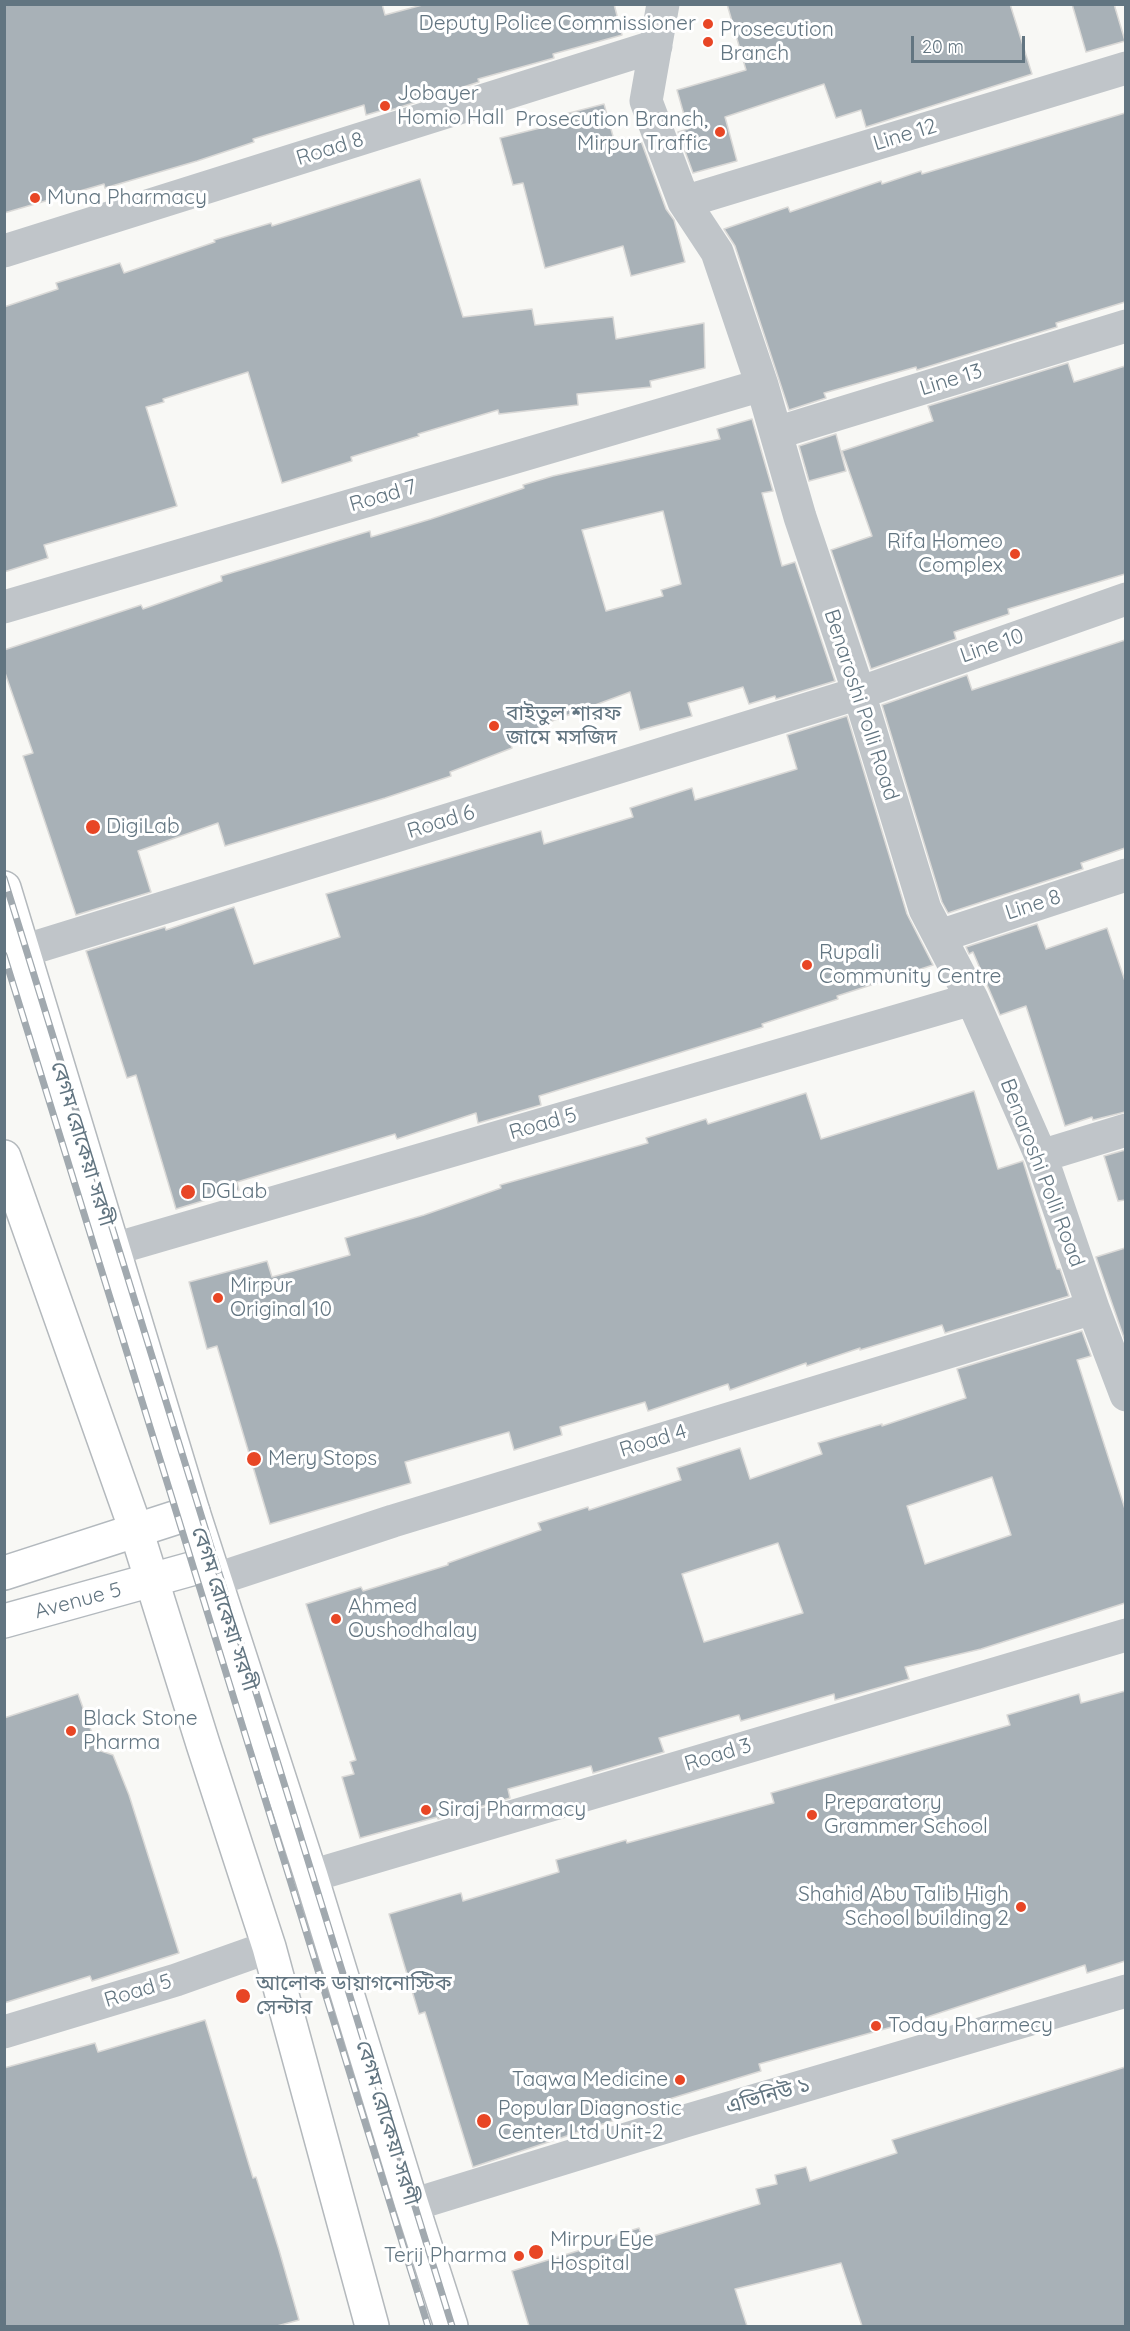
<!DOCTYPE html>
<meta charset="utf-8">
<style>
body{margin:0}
#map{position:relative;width:1130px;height:2331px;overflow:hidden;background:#f8f8f5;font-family:Quicksand,sans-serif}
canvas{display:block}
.frame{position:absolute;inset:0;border:6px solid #627581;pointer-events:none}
.scale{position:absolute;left:911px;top:36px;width:114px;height:27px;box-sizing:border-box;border:3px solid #627581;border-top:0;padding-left:8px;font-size:18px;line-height:21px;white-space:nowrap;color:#627581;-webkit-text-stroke:4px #fff;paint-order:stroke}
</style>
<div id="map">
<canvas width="1130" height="2331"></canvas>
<div class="frame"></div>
<div class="scale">20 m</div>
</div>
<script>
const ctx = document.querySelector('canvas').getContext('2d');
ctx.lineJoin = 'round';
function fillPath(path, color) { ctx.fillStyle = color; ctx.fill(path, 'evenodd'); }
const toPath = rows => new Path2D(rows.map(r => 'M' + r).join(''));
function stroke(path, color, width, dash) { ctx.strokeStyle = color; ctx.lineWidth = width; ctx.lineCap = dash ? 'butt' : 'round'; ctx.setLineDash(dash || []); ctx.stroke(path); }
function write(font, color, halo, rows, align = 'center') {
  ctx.font = font + ' Quicksand,"Noto Sans Bengali",sans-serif'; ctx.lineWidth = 6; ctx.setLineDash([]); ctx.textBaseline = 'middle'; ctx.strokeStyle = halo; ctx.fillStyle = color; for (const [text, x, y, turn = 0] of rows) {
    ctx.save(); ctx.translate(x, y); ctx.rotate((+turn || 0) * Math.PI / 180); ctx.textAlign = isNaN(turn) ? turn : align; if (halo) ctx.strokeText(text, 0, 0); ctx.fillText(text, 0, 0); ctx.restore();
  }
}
const building = toPath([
 [4,4,382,4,385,15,426,4,614,4,622,35,553,54,554,58,478,79,479,82,391,110,390,108,366,115,364,105,253,139,254,142,197,161,105,188,104,184,4,213,4,4],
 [727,4,1010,4,1032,74,866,127,861,110,836,118,824,84,725,117,737,161,693,173,678,132,688,129,677,90,746,70,727,4],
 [1072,4,1114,4,1125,41,1086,52,1072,4],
 [604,104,616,147,641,141,666,209,674,220,685,262,631,276,623,246,545,268,523,183,513,185,500,138,552,125,550,118,604,104],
 [1125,113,1125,302,1056,323,1057,327,917,370,916,367,824,393,826,398,789,410,735,246,724,229,788,207,790,212,881,181,882,184,921,171,922,174,1125,113],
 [420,179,463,317,532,309,535,325,613,317,616,339,704,323,705,368,650,381,651,387,577,394,578,405,499,414,498,410,418,434,419,436,351,457,352,461,282,483,248,372,163,399,164,402,146,407,177,506,44,545,48,558,4,572,4,307,58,289,56,283,120,263,124,273,215,242,214,240,271,223,272,226,420,179],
 [1068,363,1074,382,1125,366,1125,574,1008,609,1009,614,954,632,956,639,871,669,831,550,872,536,842,451,933,421,928,406,1068,363],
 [752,419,773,491,762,493,782,566,795,562,835,681,776,699,775,696,749,704,743,687,688,703,692,716,640,730,630,692,544,724,544,726,509,739,512,748,450,772,451,776,385,798,225,846,218,823,138,851,151,892,76,915,23,756,33,753,4,670,4,650,141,605,143,609,222,581,221,576,370,531,371,537,431,519,524,488,523,485,553,476,720,439,717,429,752,419],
 [663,511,681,584,661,590,663,596,606,611,582,530,663,511],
 [836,434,846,471,809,481,799,446,836,434],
 [1125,640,1125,848,1081,863,1083,869,948,913,942,902,882,705,967,675,972,690,1125,640],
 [847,716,907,914,933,965,837,996,838,999,762,1024,763,1027,539,1096,541,1105,478,1123,476,1113,397,1139,395,1134,237,1182,239,1190,176,1209,136,1075,127,1078,86,951,165,927,166,930,234,907,254,964,340,937,326,894,541,831,544,844,633,817,630,808,692,788,695,800,797,769,787,735,847,716],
 [1037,924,1046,949,1107,928,1125,981,1125,1112,1093,1120,1092,1117,1065,1126,1026,1006,1000,1015,973,952,969,954,966,947,1037,924],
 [974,1091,998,1169,1023,1161,1057,1269,1060,1269,1069,1296,945,1333,942,1325,860,1350,860,1348,807,1366,806,1363,730,1390,728,1384,648,1411,645,1402,560,1427,562,1435,514,1450,509,1432,405,1462,411,1483,270,1524,217,1346,207,1349,189,1282,267,1261,272,1277,350,1255,345,1238,424,1215,501,1188,500,1185,648,1143,646,1138,706,1119,708,1124,806,1093,821,1139,974,1091],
 [1125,1150,1125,1200,1118,1201,1104,1156,1125,1150],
 [1125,1248,1125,1341,1096,1257,1125,1248],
 [1082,1331,1091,1356,1077,1360,1125,1509,1125,1603,981,1649,905,1667,909,1679,835,1700,834,1694,741,1721,739,1715,659,1738,664,1752,593,1773,591,1766,508,1789,510,1798,438,1819,437,1817,360,1838,342,1777,354,1774,350,1762,356,1760,306,1604,361,1587,363,1591,448,1565,448,1563,541,1530,538,1523,588,1507,589,1510,681,1480,677,1468,740,1448,750,1479,822,1454,818,1443,882,1424,882,1426,966,1398,957,1369,1082,1331],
 [992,1477,1011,1535,925,1564,907,1506,992,1477],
 [778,1543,803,1613,704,1642,682,1574,778,1543],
 [1125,1691,1125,1961,1087,1973,1085,1965,924,2018,759,2064,761,2071,620,2114,621,2118,473,2167,425,2012,419,2014,389,1914,461,1893,463,1901,559,1872,556,1860,626,1840,627,1843,774,1803,771,1793,1010,1725,1007,1715,1079,1694,1081,1703,1125,1691],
 [78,1694,98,1750,113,1755,129,1795,179,1953,92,1981,90,1976,4,2003,4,1718,78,1694],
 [205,2020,253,2178,256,2177,279,2250,299,2320,277,2326,4,2326,4,2068,95,2043,98,2052,205,2020],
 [1125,2067,1125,2326,862,2326,841,2263,735,2289,747,2326,529,2326,512,2271,584,2249,583,2245,639,2228,643,2239,760,2204,756,2189,777,2184,775,2175,806,2167,810,2181,897,2153,892,2140,1125,2067]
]);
fillPath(building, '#a8b1b7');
stroke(building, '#dad9d7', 1.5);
const secondary = toPath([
 [4,1573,193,1512],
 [4,1621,209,1564]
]);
const primary = toPath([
 [4,888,193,1512,311,1876,412,2205,451,2326],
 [4,1157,136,1530,203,1744,269,1947,372,2326]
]);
stroke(secondary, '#b3b9be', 36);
stroke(primary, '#b4b9bd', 36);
stroke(toPath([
 [663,4,646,101,684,202,717,252,762,385,800,517,859,693,925,909,972,999,1041,1156,1093,1308,1126,1395],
 [684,202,1126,68],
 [4,251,656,46],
 [776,433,1126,326],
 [4,607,762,385],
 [940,936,1126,875],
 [23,951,859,693,1126,599],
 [1041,1156,1126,1130],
 [114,1249,972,999],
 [214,1580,393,1521,1093,1308],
 [311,1876,1126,1635],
 [4,2032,176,1980,269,1947],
 [412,2205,685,2121,1126,1991]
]), '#c0c5c9', 33);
stroke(secondary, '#fff', 33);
stroke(primary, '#fff', 33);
const rail = toPath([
 [4,878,452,2326],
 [4,955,428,2326]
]);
stroke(rail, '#a1a9af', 7);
stroke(rail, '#fff', 4.5, [14]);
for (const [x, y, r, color] of [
 [708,24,6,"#e84625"],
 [708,42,6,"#e84625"],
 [385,106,6,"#e84625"],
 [720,132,6,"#e84625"],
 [35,198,6,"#e84625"],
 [1015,554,6,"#e84625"],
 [494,726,6,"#e84625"],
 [93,827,8,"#e84625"],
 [807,965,6,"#e84625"],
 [188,1192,8,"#e84625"],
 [218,1298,6,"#e84625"],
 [254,1459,8,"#e84625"],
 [336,1619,6,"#e84625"],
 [71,1731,6,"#e84625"],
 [426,1810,6,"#e84625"],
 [812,1815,6,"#e84625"],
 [1021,1907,6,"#e84625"],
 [243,1996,8,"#e84625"],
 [876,2026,6,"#e84625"],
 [680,2080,6,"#e84625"],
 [484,2121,8,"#e84625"],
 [536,2252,8,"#e84625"],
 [519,2256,6,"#e84625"]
]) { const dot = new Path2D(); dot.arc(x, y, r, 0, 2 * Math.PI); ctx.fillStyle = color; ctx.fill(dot); stroke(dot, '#fff', 2); }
write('21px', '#627581', '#fff', [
 ["Deputy Police Commissioner",696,24,"right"],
 ["Prosecution",720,30],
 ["Branch",720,54],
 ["Jobayer",397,94],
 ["Homio Hall",397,118],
 ["Prosecution Branch,",708,120,"right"],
 ["Mirpur Traffic",708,144,"right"],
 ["Muna Pharmacy",47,198],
 ["Rifa Homeo",1003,542,"right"],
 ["Complex",1003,566,"right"],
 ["বাইতুল শারফ",506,714],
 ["জামে মসজিদ",506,738],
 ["DigiLab",106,827],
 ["Rupali",819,953],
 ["Community Centre",819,977],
 ["DGLab",201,1192],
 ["Mirpur",230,1286],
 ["Original 10",230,1310],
 ["Mery Stops",268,1459],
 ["Ahmed",348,1607],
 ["Oushodhalay",348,1631],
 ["Black Stone",83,1719],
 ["Pharma",83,1743],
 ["Preparatory",824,1803],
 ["Grammer School",824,1827],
 ["Siraj Pharmacy",438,1810],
 ["Shahid Abu Talib High",1009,1895,"right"],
 ["School building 2",1009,1919,"right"],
 ["আলোক ডায়াগনোস্টিক",256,1984],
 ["সেন্টার",256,2008],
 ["Today Pharmecy",888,2026],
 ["Taqwa Medicine",668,2080,"right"],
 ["Popular Diagnostic",498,2109],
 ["Center Ltd Unit-2",498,2133],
 ["Mirpur Eye",550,2240],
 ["Hospital",550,2264],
 ["Terij Pharma",507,2256,"right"]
], 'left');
write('21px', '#627581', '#fff', [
 ["Line 12",905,135,-17],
 ["Road 8",330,149,-17],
 ["Line 13",951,380,-17],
 ["Road 7",383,496,-16],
 ["Line 10",992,646,-19],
 ["Benaroshi Polli Road",861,705,72],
 ["Road 6",441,822,-17],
 ["Line 8",1033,905,-18],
 ["Road 5",543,1124,-16],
 ["বেগম রোকেয়া সরণী",82,1144,73],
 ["Benaroshi Polli Road",1042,1173,69],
 ["Road 4",653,1441,-17],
 ["Avenue 5",78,1601,-15],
 ["বেগম রোকেয়া সরণী",224,1609,72],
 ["Road 3",718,1755,-17],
 ["Road 5",138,1991,-17],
 ["এভিনিউ ১",768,2096,-16],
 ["বেগম রোকেয়া সরণী",387,2123,73]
]);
</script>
